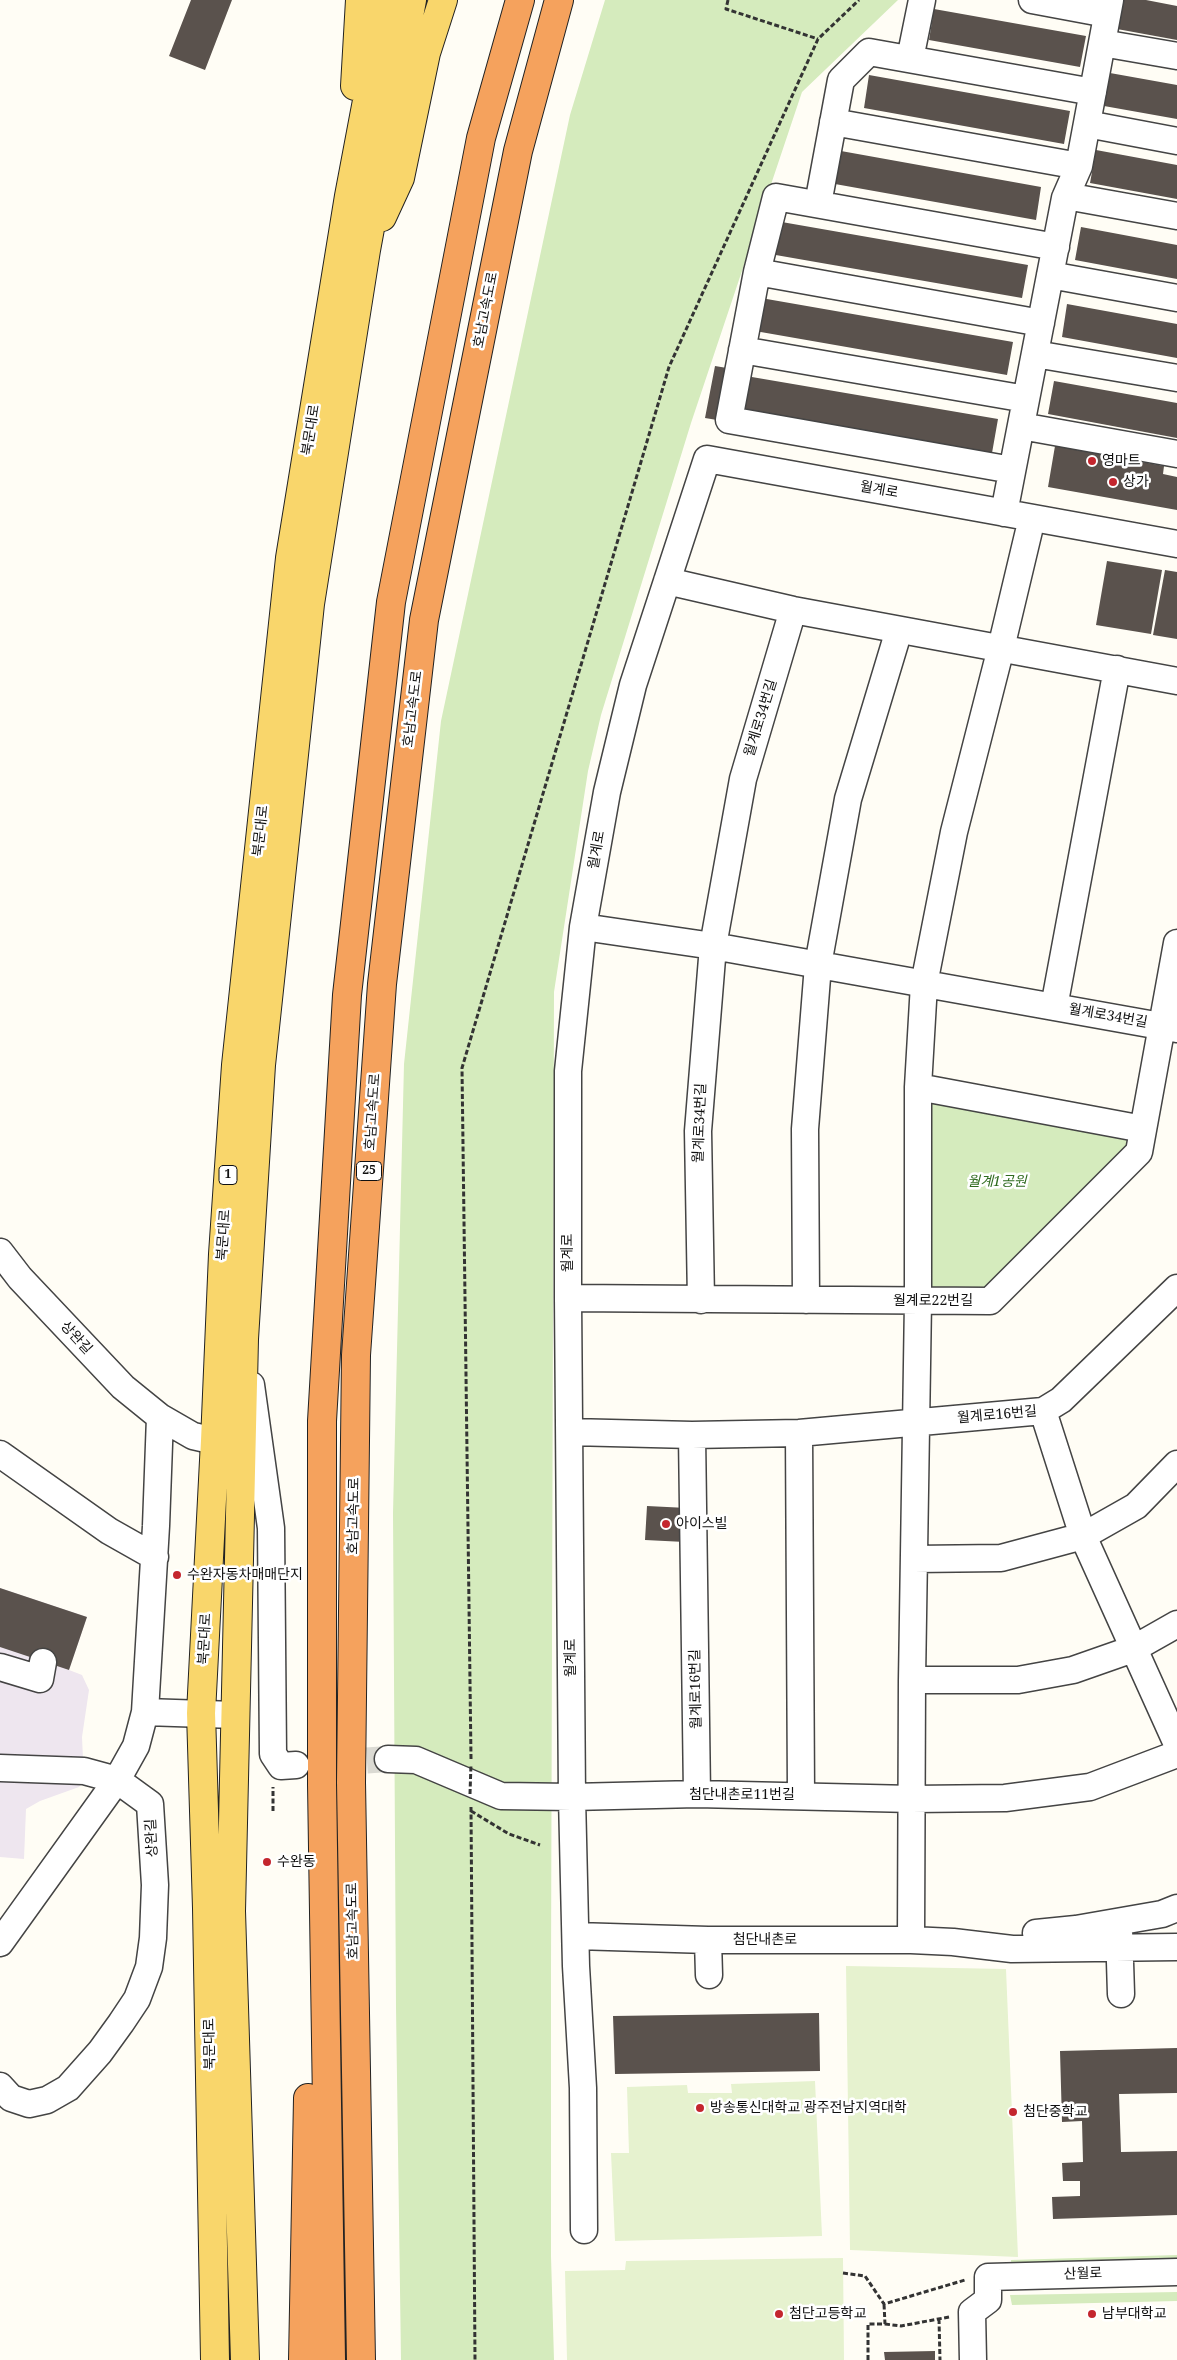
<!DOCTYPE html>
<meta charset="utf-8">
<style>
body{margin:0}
canvas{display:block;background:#fffdf5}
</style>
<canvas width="1177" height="2360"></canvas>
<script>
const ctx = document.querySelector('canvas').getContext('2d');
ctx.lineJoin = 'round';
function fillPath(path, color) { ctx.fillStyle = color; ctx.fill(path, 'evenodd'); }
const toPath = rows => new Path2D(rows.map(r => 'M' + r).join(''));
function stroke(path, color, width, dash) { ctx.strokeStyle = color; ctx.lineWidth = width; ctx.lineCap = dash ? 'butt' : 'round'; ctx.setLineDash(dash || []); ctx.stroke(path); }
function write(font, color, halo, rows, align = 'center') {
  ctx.font = font + ' "Noto Serif","Noto Sans KR",serif'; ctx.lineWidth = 5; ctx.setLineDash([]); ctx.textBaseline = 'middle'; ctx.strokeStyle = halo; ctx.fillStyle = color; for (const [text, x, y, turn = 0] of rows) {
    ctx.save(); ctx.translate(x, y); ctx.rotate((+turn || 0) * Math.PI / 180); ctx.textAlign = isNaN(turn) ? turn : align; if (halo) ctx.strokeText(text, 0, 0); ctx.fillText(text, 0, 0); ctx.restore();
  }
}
fillPath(toPath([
 [0,1588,87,1617,69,1670,82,1675,89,1690,82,1737,84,1781,79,1787,40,1801,26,1809,24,1859,0,1857]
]), '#eee6ef');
fillPath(toPath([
 [605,0,898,0,802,92,691,423,601,715,588,771,554,992,551,1966,551,2256,554,2360,401,2360,396,2007,393,1513,404,1064,441,721,570,115],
 [930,1102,1130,1140,1128,1146,981,1291,936,1290,931,1286],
 [1177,2255,1177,2267,1011,2272,1011,2260],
 [1177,2292,1177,2301,1012,2305,1010,2295]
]), '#d5ebbd');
fillPath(toPath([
 [846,1966,1006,1969,1018,2257,850,2250],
 [815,2081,822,2236,615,2241,611,2153,629,2153,627,2087,687,2085,688,2093,732,2093,731,2084],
 [843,2258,844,2360,567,2360,565,2271,625,2270,626,2261]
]), '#e6f2cf');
fillPath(toPath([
 [191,0,232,0,205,70,169,56],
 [1122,0,1146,0,1177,6,1177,40,1117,29],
 [934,9,1086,36,1080,67,929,40],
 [1110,73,1177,85,1177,119,1104,106],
 [869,75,1070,111,1064,144,864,108],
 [1096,150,1177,165,1177,199,1090,183],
 [841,151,1041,187,1036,220,835,184],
 [776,221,1028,265,1022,298,770,254],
 [1081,227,1177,245,1177,279,1075,260],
 [761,298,1013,342,1007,375,755,331],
 [1067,304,1177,324,1177,358,1062,337],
 [715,366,733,369,723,421,705,418],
 [746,376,998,419,992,453,741,409],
 [1054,381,1177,403,1177,438,1048,414],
 [1055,446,1164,466,1163,474,1177,477,1177,510,1048,487],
 [1107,561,1162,570,1151,634,1096,625],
 [1165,570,1177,572,1177,639,1153,635],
 [647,1506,687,1508,685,1542,645,1540],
 [0,1588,87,1617,69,1670,0,1647],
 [819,2013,820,2071,615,2074,613,2016],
 [1177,2048,1177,2093,1119,2094,1121,2152,1177,2151,1177,2215,1053,2219,1052,2197,1080,2196,1080,2181,1063,2181,1062,2163,1083,2162,1082,2121,1062,2122,1060,2051],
 [935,2351,935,2360,885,2360,884,2352]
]), '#5a524d');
stroke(toPath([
 [328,1763,388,1759]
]), '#dbdad3', 26, [26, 13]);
const minor = toPath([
 [1032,0,1107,14],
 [1102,43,1177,56],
 [910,59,922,0],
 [833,122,1079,166],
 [1087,124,1177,141],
 [1066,196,1177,216],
 [818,204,841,80,869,52,1093,92],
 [757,272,1041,323],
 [1050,275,1177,298],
 [742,350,1026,399],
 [1035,354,1177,378],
 [1021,426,1177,454],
 [1012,470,729,420,757,272,776,197,1056,247],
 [1004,513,1065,198,1079,166,1110,0],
 [667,581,793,610,1177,681],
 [583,927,713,946,1177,1029],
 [1054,1007,1117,669],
 [918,1087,1143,1129],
 [0,1252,20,1278,123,1387,160,1417,193,1436,215,1441],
 [568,1298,990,1301,1139,1152,1177,943],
 [701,1300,698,1131,713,946,743,779,793,610],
 [806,1300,805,1129,818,965,848,799,899,630],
 [251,1385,271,1528,273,1754,281,1766,296,1765],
 [1043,1411,1083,1536,1177,1744],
 [570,1432,692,1435,799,1433,1043,1411,1061,1400,1177,1288],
 [799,1433,801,1795],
 [692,1435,697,1794],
 [0,1454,109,1531,155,1557],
 [914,1559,1001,1558,1083,1536,1136,1506,1177,1464],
 [0,1667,40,1679,43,1662],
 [912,1680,1018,1680,1073,1670,1133,1649,1177,1624],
 [145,1712,235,1715],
 [388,1759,416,1760,501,1796,572,1797,697,1794,912,1799,1005,1798,1090,1787,1177,1754],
 [0,1768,84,1771,117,1780,0,1943],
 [1119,1930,1121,1994],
 [1036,1933,1076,1929,1162,1914,1177,1908],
 [576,1936,708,1940,911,1940,953,1942,1012,1949,1177,1947],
 [708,1940,709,1975],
 [911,1940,912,1680,918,1301,918,1087,924,984,954,832,1001,648,1032,518],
 [0,2086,11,2098,29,2104,47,2100,68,2088,100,2052,121,2023,137,1999,149,1967,153,1938,155,1885,150,1804,117,1780,136,1746,145,1712,156,1526,160,1417],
 [584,2230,583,2088,576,1966,572,1797,568,1298,568,1071,583,927,607,792,633,685,707,459,1177,544],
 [973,2360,972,2312,988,2300,988,2277,1177,2272]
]);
const major = toPath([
 [355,86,360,0],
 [382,217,400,178,426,53,443,0],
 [215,2360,207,1908,201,1713,215,1441,223,1254,236,1065,290,558,349,196,386,0],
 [245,2360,231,1911,244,1339,261,1065,310,604,366,250,412,0]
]);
const highway = toPath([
 [303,2360,308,2098],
 [331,2360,322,1784,322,1421,347,995,391,602,481,138,520,0],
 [361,2360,351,1782,356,1355,382,984,424,620,518,151,559,0]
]);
stroke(minor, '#444', 29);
stroke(major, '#222', 30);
stroke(highway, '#222', 30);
stroke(toPath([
 [728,0,726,9,818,39],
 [471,1759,462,1068,669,367,818,39,859,0],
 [471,1807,475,2360],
 [273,1811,273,1787],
 [471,1811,509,1834,540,1845],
 [843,2273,865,2276,884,2304,965,2280],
 [939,2319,940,2360],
 [885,2324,901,2326,949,2317],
 [868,2360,868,2324,885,2324,884,2304]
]), '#333', 3, [5, 2.5]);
stroke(minor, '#fff', 26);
stroke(major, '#f9d66b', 28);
stroke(highway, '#f5a25d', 28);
stroke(toPath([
 [470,1794,471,1764]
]), '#333', 3, [5, 2.5]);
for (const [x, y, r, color] of [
 [1092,461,5,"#c4262e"],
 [1113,482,5,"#c4262e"],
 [666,1524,5,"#c4262e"],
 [177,1575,5,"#c4262e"],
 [267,1862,5,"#c4262e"],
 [700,2108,5,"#c4262e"],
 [1013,2112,5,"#c4262e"],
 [779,2314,5,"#c4262e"],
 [1092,2314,5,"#c4262e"]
]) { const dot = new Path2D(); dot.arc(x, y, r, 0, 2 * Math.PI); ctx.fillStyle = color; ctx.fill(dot); stroke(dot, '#fff', 2); }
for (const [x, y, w] of [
 [369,1171,25],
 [228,1175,18]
]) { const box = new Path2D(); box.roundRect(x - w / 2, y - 9.5, w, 19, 4); ctx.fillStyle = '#fff'; ctx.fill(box); stroke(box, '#111', 1); }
write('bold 12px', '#111', null, [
 ["25",369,1171],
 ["1",228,1175]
]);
write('14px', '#111', '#fff', [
 ["호남고속도로",486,310,-79],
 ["북문대로",311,430,-81],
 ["월계로",879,490,10],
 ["호남고속도로",413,709,-83],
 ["월계로34번길",761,718,-73],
 ["북문대로",261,831,-84],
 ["월계로",597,850,-80],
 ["월계로34번길",1108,1016,10],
 ["호남고속도로",373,1112,-86],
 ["월계로34번길",700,1123,-88],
 ["북문대로",224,1235,-86],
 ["월계로",568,1253,-90],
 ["월계로22번길",933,1301],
 ["상완길",76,1338,47],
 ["월계로16번길",997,1415,-5],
 ["호남고속도로",354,1516,-89],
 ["북문대로",205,1639,-87],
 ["월계로",571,1658,-90],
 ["월계로16번길",696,1689,-91],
 ["첨단내촌로11번길",742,1795],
 ["상완길",152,1838,-93],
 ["호남고속도로",353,1921,-91],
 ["첨단내촌로",765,1940],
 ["북문대로",210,2044,-91],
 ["산월로",1083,2274,-2]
]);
write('14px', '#111', '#fff', [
 ["영마트",1102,461],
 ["상가",1123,482],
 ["아이스빌",676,1524],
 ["수완자동차매매단지",187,1575],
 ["수완동",277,1862],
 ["방송통신대학교 광주전남지역대학",710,2108],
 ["첨단중학교",1023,2112],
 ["첨단고등학교",789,2314],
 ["남부대학교",1102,2314]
], 'left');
write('italic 14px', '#2f6b1f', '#fff', [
 ["월계1공원",997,1182]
]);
</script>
